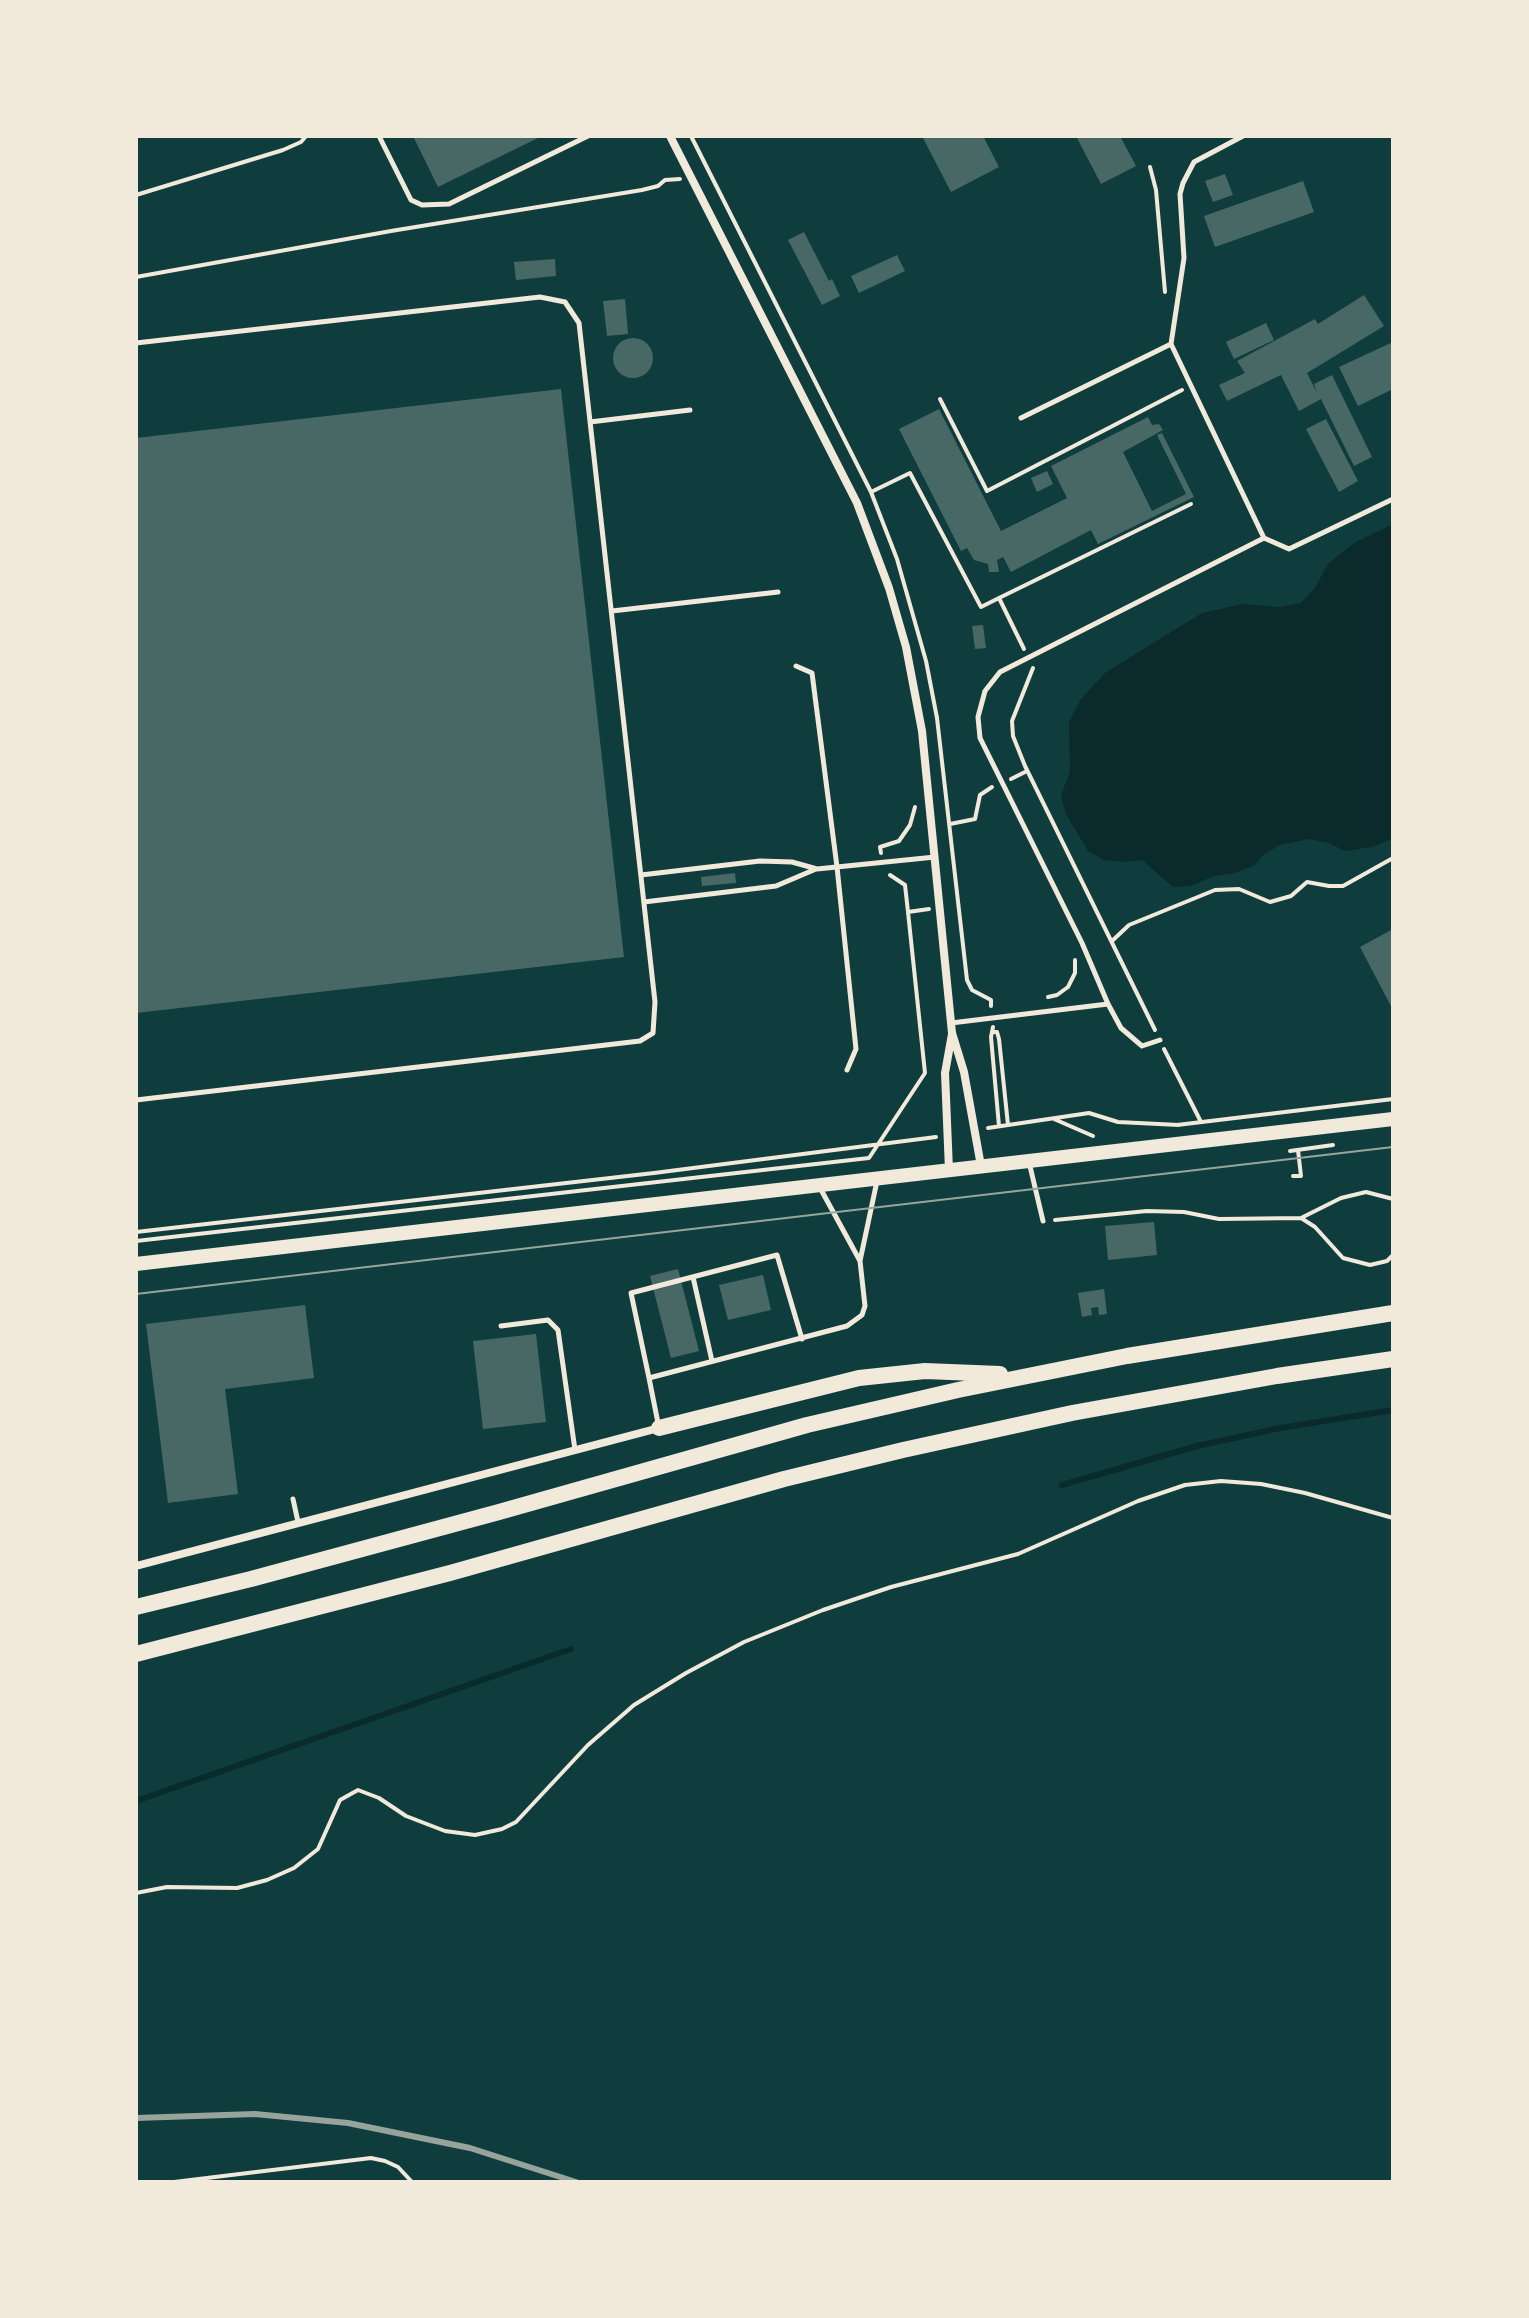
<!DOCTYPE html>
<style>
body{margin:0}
#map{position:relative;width:1529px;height:2318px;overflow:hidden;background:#0f3d3e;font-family:"Roboto Condensed",sans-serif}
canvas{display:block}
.frame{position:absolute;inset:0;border:138px solid #f1e9da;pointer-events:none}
</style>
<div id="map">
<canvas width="1529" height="2318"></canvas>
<div class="frame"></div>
</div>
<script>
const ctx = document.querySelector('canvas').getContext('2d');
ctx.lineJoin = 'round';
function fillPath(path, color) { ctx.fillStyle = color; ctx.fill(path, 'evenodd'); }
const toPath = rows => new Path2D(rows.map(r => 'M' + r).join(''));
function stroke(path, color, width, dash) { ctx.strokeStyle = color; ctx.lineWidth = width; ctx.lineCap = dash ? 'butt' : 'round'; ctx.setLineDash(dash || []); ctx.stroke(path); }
fillPath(toPath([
 [1393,524,1393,838,1372,847,1345,851,1329,843,1308,839,1280,845,1263,855,1255,865,1235,873,1214,876,1190,886,1173,887,1142,860,1124,862,1104,860,1088,851,1066,814,1061,795,1070,772,1069,722,1081,699,1105,673,1202,613,1243,604,1280,607,1301,603,1315,588,1328,564,1354,543]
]), '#0a2a2b');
stroke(toPath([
 [1062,1485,1197,1446,1280,1428,1393,1410],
 [136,1801,571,1649]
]), '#0a2a2b', 6);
fillPath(toPath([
 [413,136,542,136,438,187],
 [922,136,983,136,999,167,951,192],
 [1076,136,1120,136,1136,166,1101,184],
 [1225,174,1233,195,1213,202,1205,181],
 [1303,181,1314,212,1215,247,1204,216],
 [804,232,829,281,832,279,840,296,822,305,788,240],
 [897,255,905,271,859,293,851,276],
 [555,259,556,276,516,280,514,262],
 [1364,295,1384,326,1307,373,1317,393,1314,384,1332,375,1372,457,1354,466,1321,399,1299,411,1281,375,1227,401,1219,385,1245,373,1237,361,1315,319,1318,324],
 [625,299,628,334,607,336,603,301],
 [1266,323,1274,340,1234,359,1226,342],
 '613 358a20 20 0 1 1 40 0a20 20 0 1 1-40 0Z',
 [1393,342,1393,389,1358,406,1339,367],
 [561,389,624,957,136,1013,136,438],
 [939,409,1001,531,1067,498,1051,466,1148,417,1152,425,1159,424,1163,430,1123,452,1152,511,1186,494,1157,435,1162,433,1194,497,1098,544,1091,530,1011,572,1003,557,997,560,999,572,989,572,988,564,974,560,967,548,961,551,899,429],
 [1326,419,1358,481,1339,492,1306,429],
 [1047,471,1053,484,1037,492,1031,478],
 [983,625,986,648,975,649,972,626],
 [735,873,736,883,702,886,701,877],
 [1393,929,1393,1010,1360,947],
 [1154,1222,1157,1255,1108,1260,1105,1226],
 [678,1269,699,1351,671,1358,650,1276],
 [763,1275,771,1310,728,1320,719,1285],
 [1104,1289,1107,1314,1099,1315,1098,1307,1091,1308,1092,1315,1082,1317,1078,1293],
 [305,1305,314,1378,225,1389,238,1494,168,1503,146,1324],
 [536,1334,546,1422,483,1429,473,1341]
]), '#486865');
stroke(toPath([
 [691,136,871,492,897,559,926,661,937,718,967,980,972,990,991,1000,991,1006],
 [1150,167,1156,190,1165,292],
 [136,195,283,150,301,142,306,136],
 [136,277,391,231,642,190,658,186,665,180,680,179],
 [940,399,987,491,1182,390],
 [871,492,910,473,981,607,999,598],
 [1024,649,999,598,1191,504],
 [1033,668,1012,721,1013,736,1025,766,1155,1030],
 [1011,779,1027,771],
 [950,824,975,819,980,795,992,787],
 [881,853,880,847,899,841,910,825,915,807],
 [890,875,905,885,908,912],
 [1112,941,1129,925,1215,890,1239,889,1270,902,1291,896,1307,882,1329,886,1343,886,1393,858],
 [1048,997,1057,995,1068,987,1075,973,1075,960],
 [993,1027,991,1037,999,1126],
 [993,1032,997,1032,999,1039,1008,1125],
 [1164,1049,1201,1122],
 [1054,1119,1093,1136],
 [1177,1125,1393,1099],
 [988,1128,1089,1113,1118,1122,1179,1125],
 [1290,1151,1333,1145],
 [1293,1176,1301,1176,1298,1150],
 [1301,1218,1315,1227,1343,1258,1370,1265,1387,1261,1393,1255],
 [1055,1220,1147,1211,1184,1212,1219,1219,1301,1218,1341,1198,1366,1192,1393,1199],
 [136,1232,654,1173,936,1137],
 [136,1241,869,1158,925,1073,908,912,929,909],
 [136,1893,167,1887,237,1888,267,1880,294,1868,318,1849,340,1800,358,1790,379,1798,406,1816,445,1831,475,1835,502,1829,516,1822,588,1745,634,1705,686,1673,744,1642,823,1610,891,1587,1018,1554,1138,1501,1185,1485,1221,1481,1261,1484,1305,1493,1393,1518],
 [174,2182,371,2158,385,2161,398,2167,412,2182]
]), '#f1e9da', 4);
stroke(toPath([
 [379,136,411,200,422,205,449,204,588,136],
 [1243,136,1194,162,1183,183,1180,194,1184,258,1171,344,1264,538],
 [136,343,540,297,565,302,579,323,655,1002,653,1033,640,1041,136,1100],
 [1021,418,1171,344],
 [590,422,690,410],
 [612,611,778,592],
 [796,666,812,673,837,867,856,1049,847,1070],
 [641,875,760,861,792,862,817,869,935,857],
 [644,902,776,886,816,869],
 [1108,1004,1082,943,980,738,978,717,985,691,1000,672,1264,538,1289,549,1393,499],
 [951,1023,1108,1004,1121,1028,1142,1046,1160,1040],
 [1029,1162,1043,1221],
 [819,1186,860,1261],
 [693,1277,712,1361],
 [501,1326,548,1320,558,1330,575,1450],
 [649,1378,631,1293,777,1255,802,1339],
 [658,1423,649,1378,847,1326,862,1315,865,1306,860,1261,877,1181],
 [293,1499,298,1522]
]), '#f1e9da', 5);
stroke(toPath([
 [670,136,857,503,889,588,906,647,922,731,952,1033,964,1072,981,1166],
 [949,1170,945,1073,952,1034],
 [136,1566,659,1428]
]), '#f1e9da', 8);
stroke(toPath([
 [136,1264,1393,1119]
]), '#f1e9da', 14);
stroke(toPath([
 [659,1428,859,1378,925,1371,1000,1374],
 [136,1607,251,1579,499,1512,807,1425,958,1390,1127,1356,1393,1313],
 [136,1654,450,1573,784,1479,903,1450,1072,1413,1277,1376,1393,1359]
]), '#f1e9da', 16);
stroke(toPath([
 [136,1294,1393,1147]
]), '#97a49c', 2);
stroke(toPath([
 [136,2118,255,2114,348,2123,470,2148,576,2182]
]), '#97a49c', 6);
</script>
